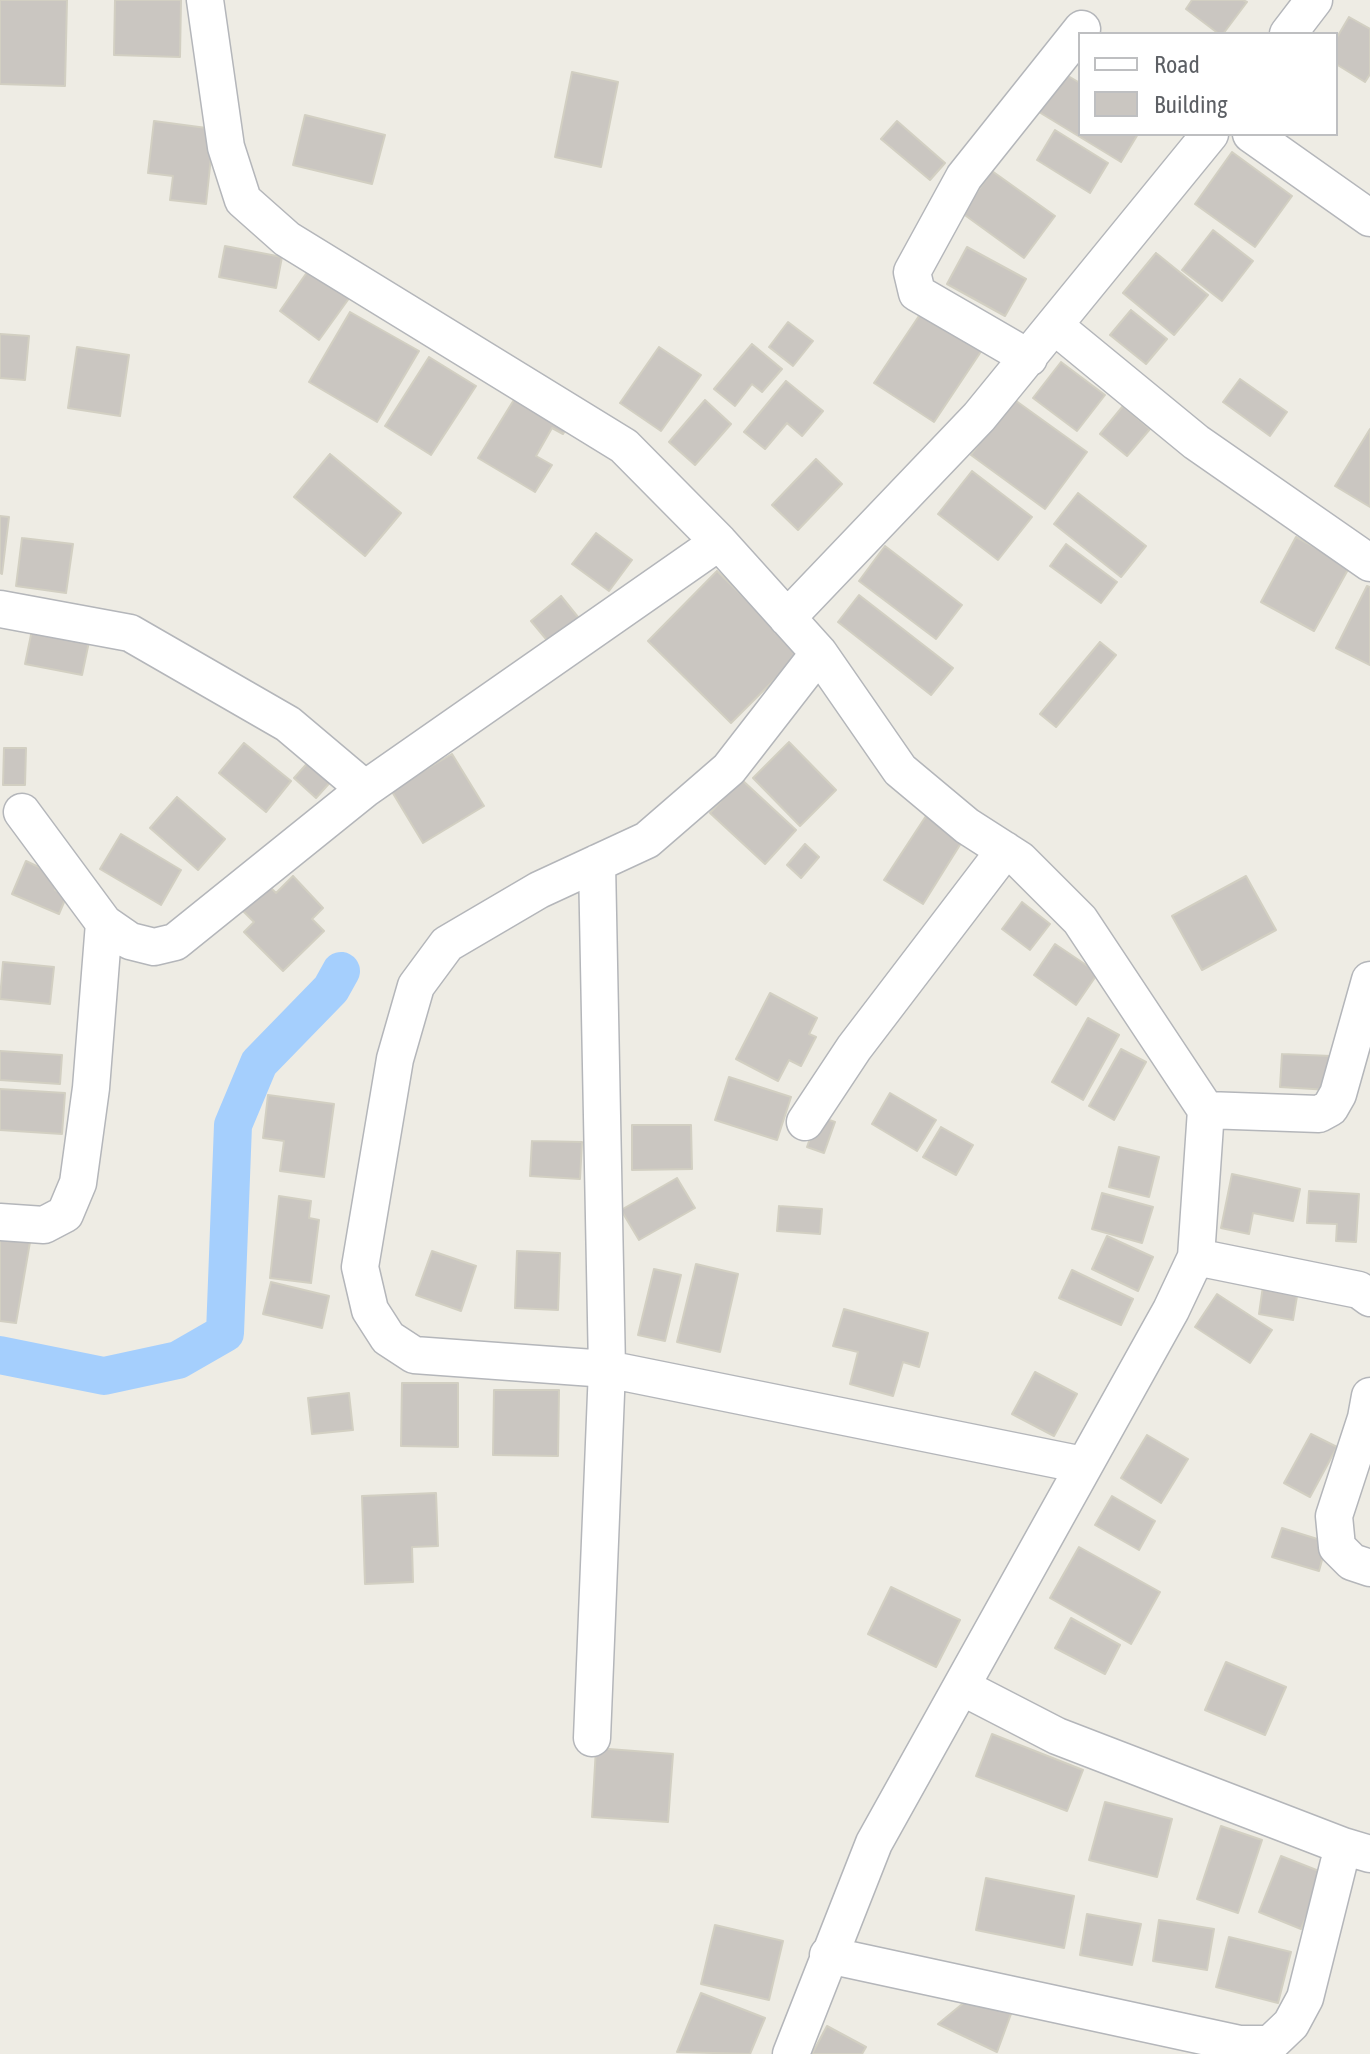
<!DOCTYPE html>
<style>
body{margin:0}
#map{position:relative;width:1370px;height:2054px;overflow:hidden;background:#eeece4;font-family:"Asap Condensed",sans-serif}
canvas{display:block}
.legend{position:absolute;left:1078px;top:32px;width:260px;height:104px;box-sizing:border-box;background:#fff;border:2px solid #bebfc1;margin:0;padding:10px 14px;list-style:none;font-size:24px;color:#5c5f64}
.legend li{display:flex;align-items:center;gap:16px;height:40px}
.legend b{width:40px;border:2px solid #bebfc1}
</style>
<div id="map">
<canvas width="1370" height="2054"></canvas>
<ul class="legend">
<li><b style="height:10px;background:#fff"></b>Road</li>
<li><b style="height:22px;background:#cac6c1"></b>Building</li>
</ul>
</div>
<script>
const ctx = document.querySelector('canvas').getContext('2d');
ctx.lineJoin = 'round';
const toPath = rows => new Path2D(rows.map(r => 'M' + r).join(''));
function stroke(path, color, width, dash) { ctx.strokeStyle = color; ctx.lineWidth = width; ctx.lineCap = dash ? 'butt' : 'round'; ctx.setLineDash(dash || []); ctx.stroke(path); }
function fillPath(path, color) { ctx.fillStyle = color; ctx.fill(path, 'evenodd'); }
stroke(toPath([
 [0,1355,104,1376,178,1360,225,1333,233,1125,259,1063,331,989,341,971]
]), '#a5cffd', 38);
const building = toPath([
 [0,0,67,0,65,86,0,84,0,0],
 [115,0,181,0,180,57,114,55,115,0],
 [1192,0,1243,0,1247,2,1223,34,1219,34,1186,9,1192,0],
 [1349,17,1370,29,1370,74,1365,82,1336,64,1336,39,1349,17],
 [572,72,618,82,601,167,555,157,572,72],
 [1063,73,1080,83,1080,134,1138,134,1121,162,1039,112,1063,73],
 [305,115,385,135,372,184,293,165,305,115],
 [154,121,214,129,206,204,170,200,173,176,148,173,154,121],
 [897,121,945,163,930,180,881,139,897,121],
 [1055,130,1108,163,1090,193,1037,160,1055,130],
 [1232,152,1292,196,1255,247,1195,204,1232,152],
 [992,171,1055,216,1024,258,962,213,992,171],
 [1213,230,1253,261,1222,301,1182,270,1213,230],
 [225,246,282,257,276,288,219,277,225,246],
 [967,247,1026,279,1005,316,947,284,967,247],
 [1156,253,1208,295,1174,335,1123,293,1156,253],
 [310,268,350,297,319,340,280,311,310,268],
 [925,307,984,347,934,422,874,383,925,307],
 [1131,310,1167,339,1146,364,1110,335,1131,310],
 [350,312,419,351,377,422,309,382,350,312],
 [788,322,813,341,793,366,769,347,788,322],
 [0,334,29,336,25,380,0,378,0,334],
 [752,344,782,369,762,392,752,384,735,406,714,389,752,344],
 [77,347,129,355,120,416,68,408,77,347],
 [659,347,701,375,661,431,620,403,659,347],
 [429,357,476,386,431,455,385,426,429,357],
 [1061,362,1105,395,1077,431,1033,398,1061,362],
 [1240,379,1287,412,1270,436,1223,402,1240,379],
 [786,381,823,411,802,436,787,423,765,449,744,432,786,381],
 [520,390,571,421,563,434,552,428,536,456,552,465,535,492,478,458,520,390],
 [1012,398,1087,452,1045,509,971,455,1012,398],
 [705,400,731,424,695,465,669,442,705,400],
 [1123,406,1150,429,1127,456,1100,434,1123,406],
 [1370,429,1370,507,1335,486,1370,429],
 [330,454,401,513,365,556,294,497,330,454],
 [816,459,842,484,798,530,772,505,816,459],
 [972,471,1032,517,998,560,938,514,972,471],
 [1078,493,1146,546,1121,577,1054,524,1078,493],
 [0,516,9,517,2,574,0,573,0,516],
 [596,533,632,560,609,591,572,564,596,533],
 [1296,537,1350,566,1314,631,1261,602,1296,537],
 [22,538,73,544,66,593,16,586,22,538],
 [1066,544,1117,582,1101,603,1050,566,1066,544],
 [885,546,962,605,936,639,859,581,885,546],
 [717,571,801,653,731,723,648,641,717,571],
 [1367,586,1370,587,1370,665,1336,648,1367,586],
 [859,595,953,668,931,695,838,622,859,595],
 [561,596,586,627,556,651,531,621,561,596],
 [33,625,90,637,82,675,25,664,33,625],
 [1100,642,1116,655,1056,727,1040,714,1100,642],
 [789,742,836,790,800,826,753,778,789,742],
 [244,743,291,781,266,812,219,773,244,743],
 [4,748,26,748,25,785,3,785,4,748],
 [452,754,484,806,423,843,391,790,452,754],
 [312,758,334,778,316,798,294,778,312,758],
 [741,779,796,830,765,864,710,813,741,779],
 [177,797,225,839,198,870,150,828,177,797],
 [926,816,963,840,923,904,884,880,926,816],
 [121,834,181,870,161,905,100,869,121,834],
 [805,844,819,857,801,878,787,865,805,844],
 [26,861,60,877,55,890,67,895,59,914,12,894,26,861],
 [293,876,323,908,312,919,324,931,283,971,244,932,254,922,237,905,263,880,276,893,293,876],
 [1246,876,1276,930,1202,970,1172,916,1246,876],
 [1022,902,1050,924,1030,950,1002,929,1022,902],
 [1055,944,1098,973,1076,1005,1034,975,1055,944],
 [3,962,54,967,50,1004,0,999,3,962],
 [770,993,817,1018,809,1034,816,1037,801,1066,789,1060,778,1081,736,1059,770,993],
 [1088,1018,1119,1035,1083,1100,1052,1082,1088,1018],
 [1121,1049,1146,1062,1114,1120,1089,1106,1121,1049],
 [0,1051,62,1055,60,1084,0,1080,0,1051],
 [1282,1054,1331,1056,1329,1090,1280,1087,1282,1054],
 [729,1077,791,1097,777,1140,715,1120,729,1077],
 [0,1089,65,1093,62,1134,0,1130,0,1089],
 [890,1093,936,1120,917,1151,872,1124,890,1093],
 [268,1095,334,1104,324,1177,280,1171,284,1141,263,1138,268,1095],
 [818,1116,835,1122,824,1153,807,1147,818,1116],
 [632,1125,691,1125,692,1169,632,1170,632,1125],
 [941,1127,973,1145,956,1175,923,1157,941,1127],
 [532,1141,582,1142,580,1179,530,1176,532,1141],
 [1119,1147,1159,1157,1149,1197,1109,1187,1119,1147],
 [1232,1174,1300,1189,1293,1221,1253,1213,1249,1234,1221,1228,1232,1174],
 [677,1178,695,1208,639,1240,621,1210,677,1178],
 [1309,1191,1359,1194,1356,1242,1336,1241,1337,1224,1307,1223,1309,1191],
 [1102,1193,1153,1207,1142,1243,1092,1229,1102,1193],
 [279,1196,311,1201,309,1218,319,1220,311,1283,270,1278,279,1196],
 [779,1206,822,1209,820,1234,777,1231,779,1206],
 [0,1236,30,1242,16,1323,0,1321,0,1236],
 [1107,1236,1153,1257,1138,1291,1092,1269,1107,1236],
 [432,1251,476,1266,461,1311,416,1295,432,1251],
 [517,1251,560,1253,558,1310,515,1308,517,1251],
 [696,1264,738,1274,720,1352,677,1342,696,1264],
 [654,1269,681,1275,665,1341,638,1335,654,1269],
 [1072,1270,1133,1299,1121,1325,1059,1298,1072,1270],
 [1264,1279,1299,1284,1293,1320,1259,1314,1264,1279],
 [271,1282,329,1296,322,1328,263,1314,271,1282],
 [1217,1294,1272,1330,1250,1363,1195,1327,1217,1294],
 [844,1309,928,1333,919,1367,903,1362,893,1396,850,1384,858,1352,833,1346,844,1309],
 [1035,1372,1077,1394,1054,1436,1012,1414,1035,1372],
 [402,1383,458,1383,458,1447,401,1446,402,1383],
 [494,1390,559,1390,558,1456,493,1455,494,1390],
 [349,1393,353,1430,312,1434,308,1398,349,1393],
 [1311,1434,1337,1447,1310,1497,1284,1483,1311,1434],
 [1147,1435,1188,1459,1161,1503,1121,1478,1147,1435],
 [436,1493,438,1546,412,1547,413,1582,365,1584,362,1496,436,1493],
 [1112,1496,1155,1521,1139,1550,1095,1525,1112,1496],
 [1282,1528,1327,1542,1319,1571,1272,1557,1282,1528],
 [1079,1547,1160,1592,1131,1644,1050,1598,1079,1547],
 [891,1587,960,1620,936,1667,868,1634,891,1587],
 [1071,1618,1120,1645,1105,1674,1055,1648,1071,1618],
 [1226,1662,1286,1687,1265,1735,1205,1710,1226,1662],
 [992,1734,1083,1770,1067,1811,976,1776,992,1734],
 [596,1748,673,1754,668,1822,592,1817,596,1748],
 [1105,1802,1172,1819,1157,1877,1089,1860,1105,1802],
 [1221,1826,1262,1840,1238,1913,1197,1899,1221,1826],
 [1281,1856,1324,1873,1301,1929,1259,1912,1281,1856],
 [986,1878,1074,1896,1064,1948,976,1930,986,1878],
 [1087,1914,1141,1924,1132,1965,1080,1955,1087,1914],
 [1159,1920,1214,1929,1207,1970,1153,1961,1159,1920],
 [715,1925,783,1941,769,2000,701,1984,715,1925],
 [1229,1937,1291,1952,1278,2003,1216,1987,1229,1937],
 [701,1993,765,2018,750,2054,677,2052,701,1993],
 [972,1996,1011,2014,997,2052,938,2024,972,1996],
 [827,2026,866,2047,862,2054,812,2054,827,2026]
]);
fillPath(building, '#cac6c1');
stroke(building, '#d2cfc2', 2);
const minor = toPath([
 [205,0,226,147,243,200,287,239,624,446,719,542,819,653,900,770,967,826,1020,860,1080,920,1206,1110,1196,1257,1171,1310,874,1843,791,2054],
 [1288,34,1314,0],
 [1251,134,1370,218],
 [1056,327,1196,442,1370,563],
 [1029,358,917,293,912,272,964,177,1082,29],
 [0,609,130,633,288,724,365,789],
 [787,618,979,417,1210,134],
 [22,812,104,923,130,941,154,947,175,942,365,789,719,542],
 [597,863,607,1369,1083,1465],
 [1206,1110,1319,1114,1330,1108,1338,1094,1370,980],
 [805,1122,854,1048,1005,850],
 [0,1222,44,1225,65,1214,78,1183,91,1088,104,923],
 [1196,1257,1359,1290,1370,1298],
 [1370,1396,1366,1418,1334,1516,1337,1547,1352,1562,1370,1568],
 [962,1687,1057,1736,1343,1846],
 [592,1738,607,1369,414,1355,388,1338,370,1310,360,1267,395,1059,416,986,447,944,539,890,647,840,729,769,819,653],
 [828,1955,1240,2044,1270,2044,1291,2024,1305,1998,1343,1846,1370,1854]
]);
stroke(minor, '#b4b6ba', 39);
stroke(minor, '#fff', 36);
</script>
